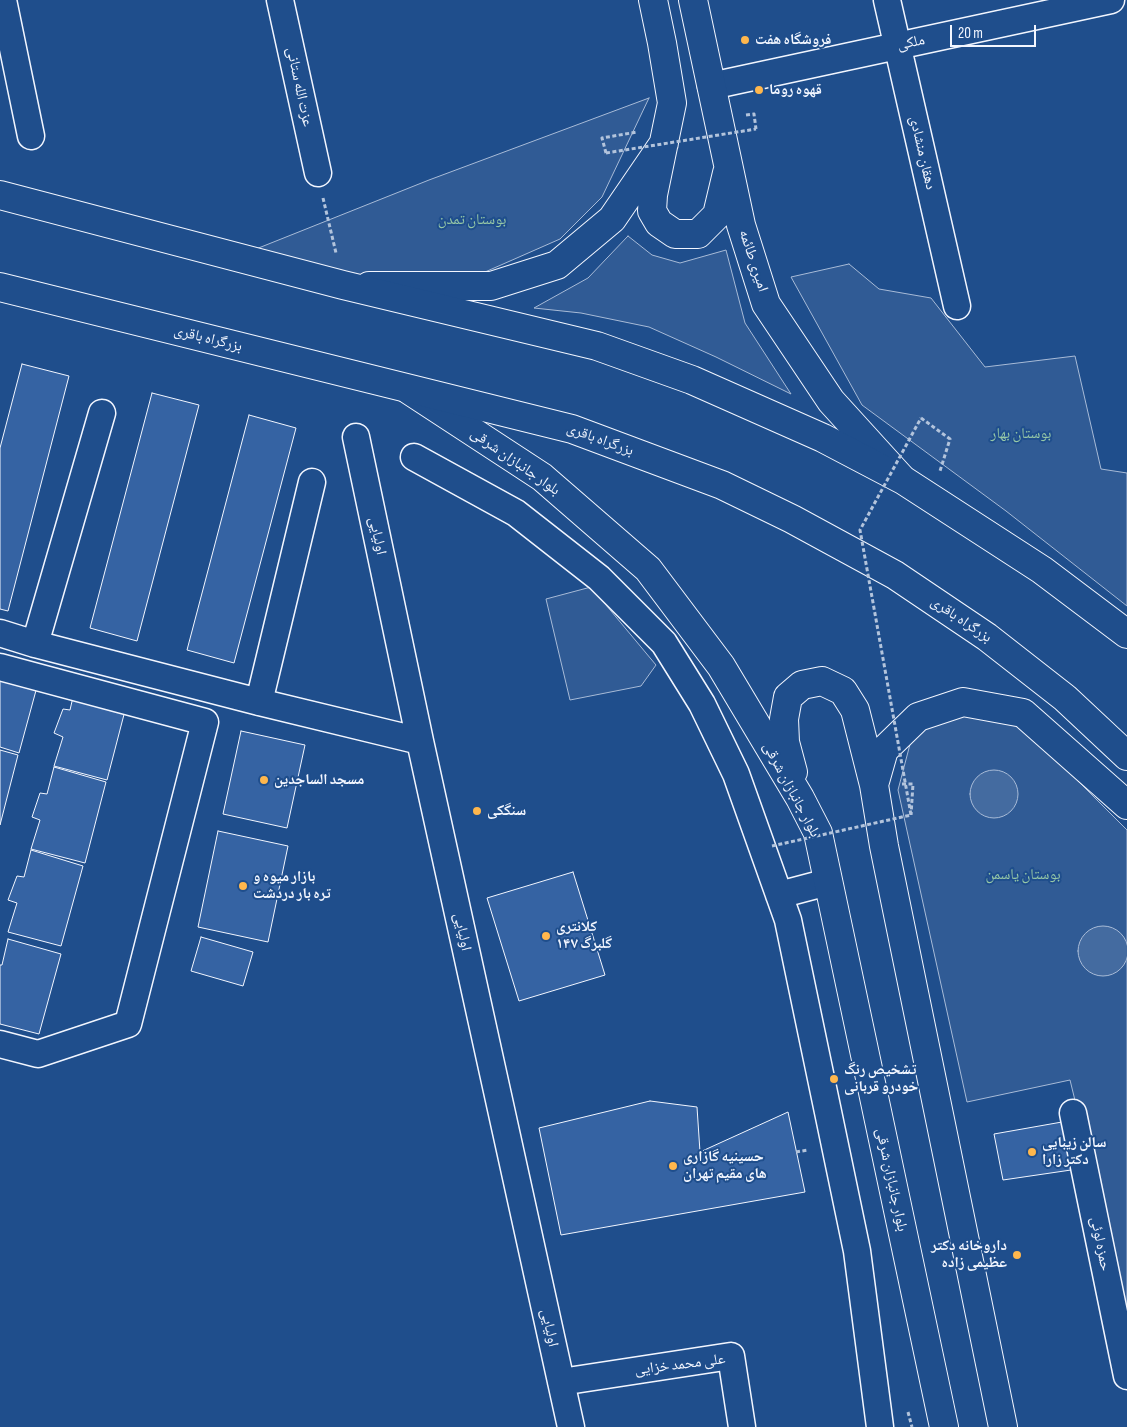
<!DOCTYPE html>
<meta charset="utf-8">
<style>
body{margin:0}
#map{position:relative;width:1127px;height:1427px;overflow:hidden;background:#1f4e8c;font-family:"Sofia Sans Condensed",sans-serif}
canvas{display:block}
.scale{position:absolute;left:950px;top:25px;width:86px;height:22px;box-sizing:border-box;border:2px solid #f2f6ff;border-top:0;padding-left:6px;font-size:15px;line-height:18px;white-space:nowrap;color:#f2f6ff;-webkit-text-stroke:4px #1f4e8c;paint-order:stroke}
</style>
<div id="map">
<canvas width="1127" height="1427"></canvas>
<div class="scale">20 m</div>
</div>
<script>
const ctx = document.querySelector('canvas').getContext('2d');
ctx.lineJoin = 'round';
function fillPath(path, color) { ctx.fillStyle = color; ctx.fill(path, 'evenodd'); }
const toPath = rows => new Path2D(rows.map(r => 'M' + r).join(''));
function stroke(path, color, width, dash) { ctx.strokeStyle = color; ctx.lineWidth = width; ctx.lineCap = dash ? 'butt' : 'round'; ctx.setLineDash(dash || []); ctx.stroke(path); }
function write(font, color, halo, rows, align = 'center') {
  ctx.font = font + ' "Sofia Sans Condensed","Noto Naskh Arabic",sans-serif'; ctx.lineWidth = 4; ctx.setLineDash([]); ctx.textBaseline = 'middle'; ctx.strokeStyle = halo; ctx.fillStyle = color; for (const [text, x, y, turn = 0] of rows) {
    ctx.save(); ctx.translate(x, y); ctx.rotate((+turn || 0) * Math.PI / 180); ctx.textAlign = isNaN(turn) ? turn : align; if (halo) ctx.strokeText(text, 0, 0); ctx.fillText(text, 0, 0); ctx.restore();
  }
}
const built = toPath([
 [649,98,602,197,560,239,485,272,354,275,251,251,429,180,649,98],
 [628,236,652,255,680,263,726,250,745,323,791,394,716,357,649,327,581,313,534,308,588,278,628,236],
 [849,264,879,289,931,298,985,367,1075,356,1101,469,1127,473,1127,606,1006,511,862,405,791,277,849,264],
 [591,587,656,665,641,686,570,700,546,599,591,587],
 [945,702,1026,729,1127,830,1127,1313,1070,1080,967,1102,898,790,914,729,945,702]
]);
fillPath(built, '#305b95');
stroke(built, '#a8bbd7', 1);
const water = toPath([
 '970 794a24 24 0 1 1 48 0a24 24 0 1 1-48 0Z',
 '1078 951a25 25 0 1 1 50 0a25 25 0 1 1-50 0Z'
]);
fillPath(water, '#446ba0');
stroke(water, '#a8bbd7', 1);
const building = toPath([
 [22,364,69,376,8,611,0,609,0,448,22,364],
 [152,393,199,405,137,641,90,628,152,393],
 [249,415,296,428,234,663,187,650,249,415],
 [0,660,41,672,19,753,0,747,0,660],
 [76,684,128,699,107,780,54,766,63,737,54,733,63,709,70,710,76,684],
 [241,731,305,745,287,828,223,814,241,731],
 [0,750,18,755,0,825,0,750],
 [54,767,106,782,85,863,31,849,40,820,32,817,40,793,47,794,54,767],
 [218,831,288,846,268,942,198,927,218,831],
 [31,850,83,866,61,946,8,932,17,903,8,900,17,876,24,877,31,850],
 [573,872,605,975,519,1001,487,898,573,872],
 [201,937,253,952,243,986,191,971,201,937],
 [8,939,61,954,39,1034,0,1024,0,965,2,965,8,939],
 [650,1101,697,1107,700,1152,788,1112,805,1192,561,1235,539,1128,650,1101],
 [1062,1122,1071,1170,1003,1180,994,1134,1062,1122]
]);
fillPath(building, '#3563a3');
stroke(building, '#f2f6ff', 1);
const street = toPath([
 [3,0,31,136],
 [280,0,318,173],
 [887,0,957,306],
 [711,86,1111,0],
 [356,437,420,741,571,1427],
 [414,457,516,513,599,578,664,643,702,704,736,774,788,920,857,1251,880,1427],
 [0,633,35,644,259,702,420,741],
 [35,644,102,413],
 [0,667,205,722,128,1024,38,1054,0,1044],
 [259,702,312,482],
 [779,895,828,882],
 [1073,1113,1127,1376],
 [561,1382,731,1356,742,1427]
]);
const secondary = toPath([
 [653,0,662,43,672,103,653,195,652,211,659,223,675,234,698,234,717,215,727,173],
 [693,0,741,225,766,304,831,401,900,477],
 [369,286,491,286,557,265,612,219,664,143],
 [409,390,542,477,648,569,721,666,800,798,818,833,944,1427],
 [793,772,785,742,784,719,788,697,802,685,822,681,843,691,855,710,874,785,884,846,1003,1427],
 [874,785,884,750,918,717,963,702,1023,713,1127,805]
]);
const highway = toPath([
 [0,195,343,285,597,346,692,380,823,438,903,480,1042,570,1127,634],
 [0,287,572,429,722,485,792,519,895,575,987,637,1065,698,1127,756]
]);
stroke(street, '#f2f6ff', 29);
stroke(secondary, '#f2f6ff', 30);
stroke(highway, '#f2f6ff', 30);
stroke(toPath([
 [746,115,754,114,756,129],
 [606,153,602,138,637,132],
 [323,198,336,253],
 [921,418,950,439,940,471],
 [902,784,913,784,911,815],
 [796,1152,808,1150],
 [908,1412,912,1427]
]), '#b3c4dc', 3, [4, 2.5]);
stroke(street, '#1f4e8c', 26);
stroke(secondary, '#1f4e8c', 28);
stroke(highway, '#1f4e8c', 28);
stroke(toPath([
 [606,153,756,129],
 [772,846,911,815,860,530,921,418]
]), '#b3c4dc', 3, [4, 2.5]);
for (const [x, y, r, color] of [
 [745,40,5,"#ffb74d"],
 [759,90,5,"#ffb74d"],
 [264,780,5,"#ffb74d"],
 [477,811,5,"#ffb74d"],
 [243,886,5,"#ffb74d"],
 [546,936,5,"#ffb74d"],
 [834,1079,5,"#ffb74d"],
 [1032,1152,5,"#ffb74d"],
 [673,1166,5,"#ffb74d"],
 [1017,1255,5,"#ffb74d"]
]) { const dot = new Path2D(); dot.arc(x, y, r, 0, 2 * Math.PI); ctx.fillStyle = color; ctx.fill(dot); stroke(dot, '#1f4e8c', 2); }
write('bold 15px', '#f2f6ff', '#1f4e8c', [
 ["فروشگاه هفت",755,40],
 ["قهوه روما",769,90],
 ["مسجد الساجدین",274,780],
 ["سنگکی",487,811],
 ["بازار میوه و",253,877],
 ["تره بار دردشت",253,894],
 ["کلانتری",556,927],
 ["۱۴۷ گلبرگ",556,944],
 ["تشخیص رنگ",844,1070],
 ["خودرو قربانی",844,1087],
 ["سالن زیبایی",1042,1143],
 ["دکتر زارا",1042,1160],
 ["حسینیه گازاری",683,1157],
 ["های مقیم تهران",683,1174],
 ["داروخانه دکتر",1007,1246,"right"],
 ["عظیمی زاده",1007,1263,"right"]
], 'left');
write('15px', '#f2f6ff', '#1f4e8c', [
 ["ملکی",911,43,-12],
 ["عزت الله ستانی",299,87,78],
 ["دهقان منشادی",922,153,77],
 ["امیری طائمه",753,261,72],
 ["بزرگراه باقری",208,339,14],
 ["بزرگراه باقری",600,440,20],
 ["بلوار جانبازان شرقی",515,462,35],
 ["اولیایی",377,536,78],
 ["بزرگراه باقری",961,620,34],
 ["بلوار جانبازان شرقی",791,790,62],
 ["اولیایی",462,932,78],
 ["بلوار جانبازان شرقی",891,1180,78],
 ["حمزه لوئی",1100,1244,79],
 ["اولیایی",549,1328,78],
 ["علی محمد خزایی",680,1365,-7]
]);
write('15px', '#97c8a6', '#1f4e8c', [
 ["بوستان تمدن",472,220],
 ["بوستان بهار",1021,434],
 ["بوستان یاسمن",1023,875]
]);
</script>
